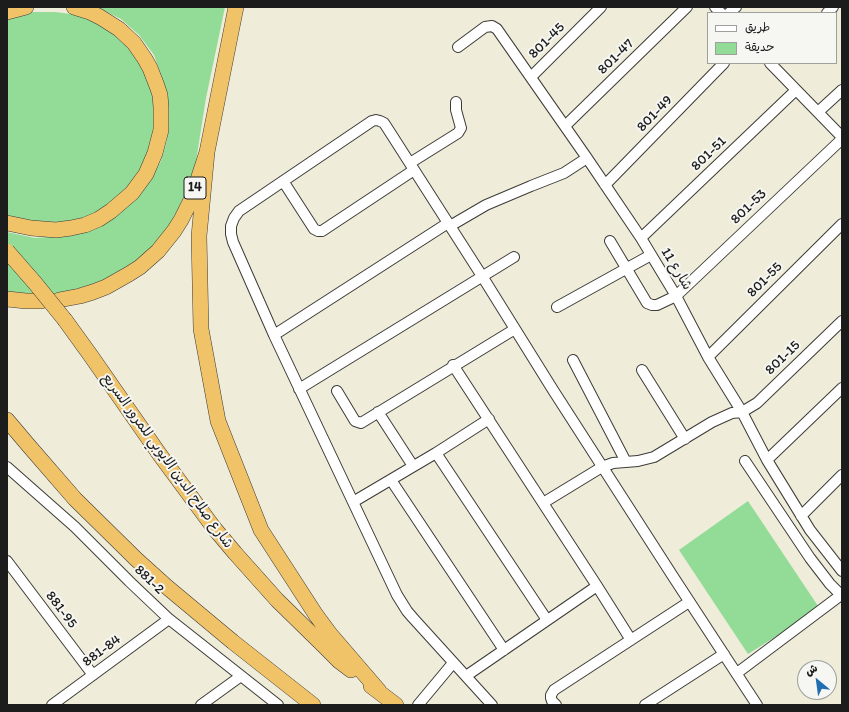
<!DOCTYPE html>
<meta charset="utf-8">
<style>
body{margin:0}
#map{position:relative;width:849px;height:712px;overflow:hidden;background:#efecd9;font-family:Itim,"Playpen Sans Arabic",sans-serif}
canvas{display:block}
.frame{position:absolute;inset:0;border:8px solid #1c1c1c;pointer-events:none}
.legend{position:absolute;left:707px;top:12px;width:130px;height:52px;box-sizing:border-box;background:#f6f6f2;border:1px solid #9f9f9c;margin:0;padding:5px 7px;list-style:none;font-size:12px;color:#1c1c1c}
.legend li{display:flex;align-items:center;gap:8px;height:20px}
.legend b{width:20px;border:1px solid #9f9f9c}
.north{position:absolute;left:797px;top:660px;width:40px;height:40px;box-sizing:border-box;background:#f6f6f2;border:1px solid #9f9f9c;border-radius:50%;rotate:331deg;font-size:11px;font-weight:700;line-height:16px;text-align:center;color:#1c1c1c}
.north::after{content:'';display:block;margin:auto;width:14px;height:18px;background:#1f6fb2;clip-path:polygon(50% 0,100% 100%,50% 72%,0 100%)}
</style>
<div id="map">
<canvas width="849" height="712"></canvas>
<div class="frame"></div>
<ul class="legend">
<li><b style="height:5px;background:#fff"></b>طريق</li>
<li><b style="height:11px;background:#92dc97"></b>حديقة</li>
</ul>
<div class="north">ش</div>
</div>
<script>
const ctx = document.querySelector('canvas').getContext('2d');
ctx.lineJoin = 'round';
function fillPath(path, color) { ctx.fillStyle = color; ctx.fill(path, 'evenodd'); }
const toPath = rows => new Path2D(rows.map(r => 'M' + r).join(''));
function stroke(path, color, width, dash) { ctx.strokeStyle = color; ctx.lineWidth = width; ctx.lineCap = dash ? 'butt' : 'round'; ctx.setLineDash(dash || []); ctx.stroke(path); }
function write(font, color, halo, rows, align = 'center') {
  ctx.font = font + ' Itim,"Playpen Sans Arabic",sans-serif'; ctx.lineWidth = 4; ctx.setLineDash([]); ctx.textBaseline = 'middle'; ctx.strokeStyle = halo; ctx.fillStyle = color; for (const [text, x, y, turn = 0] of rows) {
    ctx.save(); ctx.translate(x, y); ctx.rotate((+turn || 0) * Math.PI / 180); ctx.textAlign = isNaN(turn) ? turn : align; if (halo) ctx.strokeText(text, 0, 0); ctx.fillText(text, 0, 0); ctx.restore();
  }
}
fillPath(toPath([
 [97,7,225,7,206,98,196,161,187,190,170,225,157,242,137,261,114,276,87,286,57,294,37,297,7,294,7,232,35,238,72,235,106,223,136,200,150,181,161,161,167,140,168,123,168,102,163,80,154,55,139,35,121,19],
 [32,12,55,12,79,15,100,24,117,36,128,48,141,65,151,91,156,112,153,137,147,158,136,178,108,206,88,217,66,223,34,223,7,215,7,19],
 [748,501,820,609,748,654,679,550]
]), '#92dc97');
const minor = toPath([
 [715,7,721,13],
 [729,13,736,7],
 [827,13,833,7],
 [458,47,485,27,492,26,497,29,587,158,641,238,676,296,708,357,742,412,767,460,810,530,842,571],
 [770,63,842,137],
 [531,77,601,7],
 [818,112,842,90],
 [565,126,687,7],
 [410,163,458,133,461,128,456,110,456,102],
 [283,181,314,229,318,231,322,231,414,170],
 [605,185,724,63],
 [450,226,486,205,531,186,564,173,587,158],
 [641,238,796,90],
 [610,241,647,303,652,305,657,305,676,296,842,139],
 [557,307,651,255],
 [274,335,448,223],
 [708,357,842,224],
 [573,360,626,462],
 [453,365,597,586,631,640],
 [642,370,685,439],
 [299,389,514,257],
 [337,391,355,421,361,423,515,329],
 [378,412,413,466],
 [436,453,547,620],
 [767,460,842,388],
 [745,461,810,558,830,584,842,596],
 [7,467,75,527,129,581,169,619,278,705],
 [391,480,504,650],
 [353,502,436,453,489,419],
 [543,503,602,467,613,463,638,461,654,457,712,422,732,413,742,412,757,403,842,321],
 [801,516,842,475],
 [7,561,93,675],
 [737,673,841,595],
 [466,676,597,586],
 [52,705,169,619],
 [201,705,241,676],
 [418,705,453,663],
 [492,705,413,618,407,611,397,595,274,335,233,242,231,234,231,226,234,218,239,211,372,121,376,120,380,121,384,123,386,126,482,276,553,390,674,578,757,705],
 [556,705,552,701,551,698,551,695,554,690,689,602],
 [645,705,724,654]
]);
const highway = toPath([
 [7,12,26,7],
 [207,152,199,236,201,329,218,421,261,530,316,615,330,634,379,691],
 [7,223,31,228,56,230,71,228,85,225,99,219,111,211,132,193,146,174,155,153,161,130,161,107,160,95,157,86,150,68,145,59,134,43,119,29,100,17,90,12,74,7],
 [7,299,26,301,41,301],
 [59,300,80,296,93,292,106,287,129,274,140,267,158,251,174,231,181,220,192,198,207,152,236,7],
 [65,320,91,356,160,455,214,528,235,553,277,600,323,645,339,661,351,670],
 [7,420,29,446,75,499,136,559,167,587,233,642,313,705],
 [371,686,396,705]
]);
stroke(minor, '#3c3b38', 12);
stroke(highway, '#3c3b38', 16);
stroke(minor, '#fff', 10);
stroke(highway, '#f0c369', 15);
const highwayBridge = toPath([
 [7,251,35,283,65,320]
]);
stroke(highwayBridge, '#3c3b38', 16, []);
stroke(highwayBridge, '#f0c369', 15);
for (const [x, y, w] of [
 [195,188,22]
]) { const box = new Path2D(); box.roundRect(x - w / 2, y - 11, w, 22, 3); ctx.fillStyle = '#f6f6f2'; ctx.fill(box); stroke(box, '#1c1c1c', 1); }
write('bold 13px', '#1c1c1c', null, [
 ["14",195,188]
]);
write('14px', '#1c1c1c', '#f6f6f2', [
 ["801-45",547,41,-45],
 ["801-47",616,57,-44],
 ["801-49",655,114,-46],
 ["801-51",709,154,-44],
 ["801-53",749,207,-44],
 ["شارع 11",676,269,59],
 ["801-55",765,280,-45],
 ["801-15",783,358,-44],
 ["شارع صلاح الدين الايوبي للمرور السريع",167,461,54],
 ["881-2",149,580,44],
 ["881-95",61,610,53],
 ["881-84",102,651,-36]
]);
</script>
